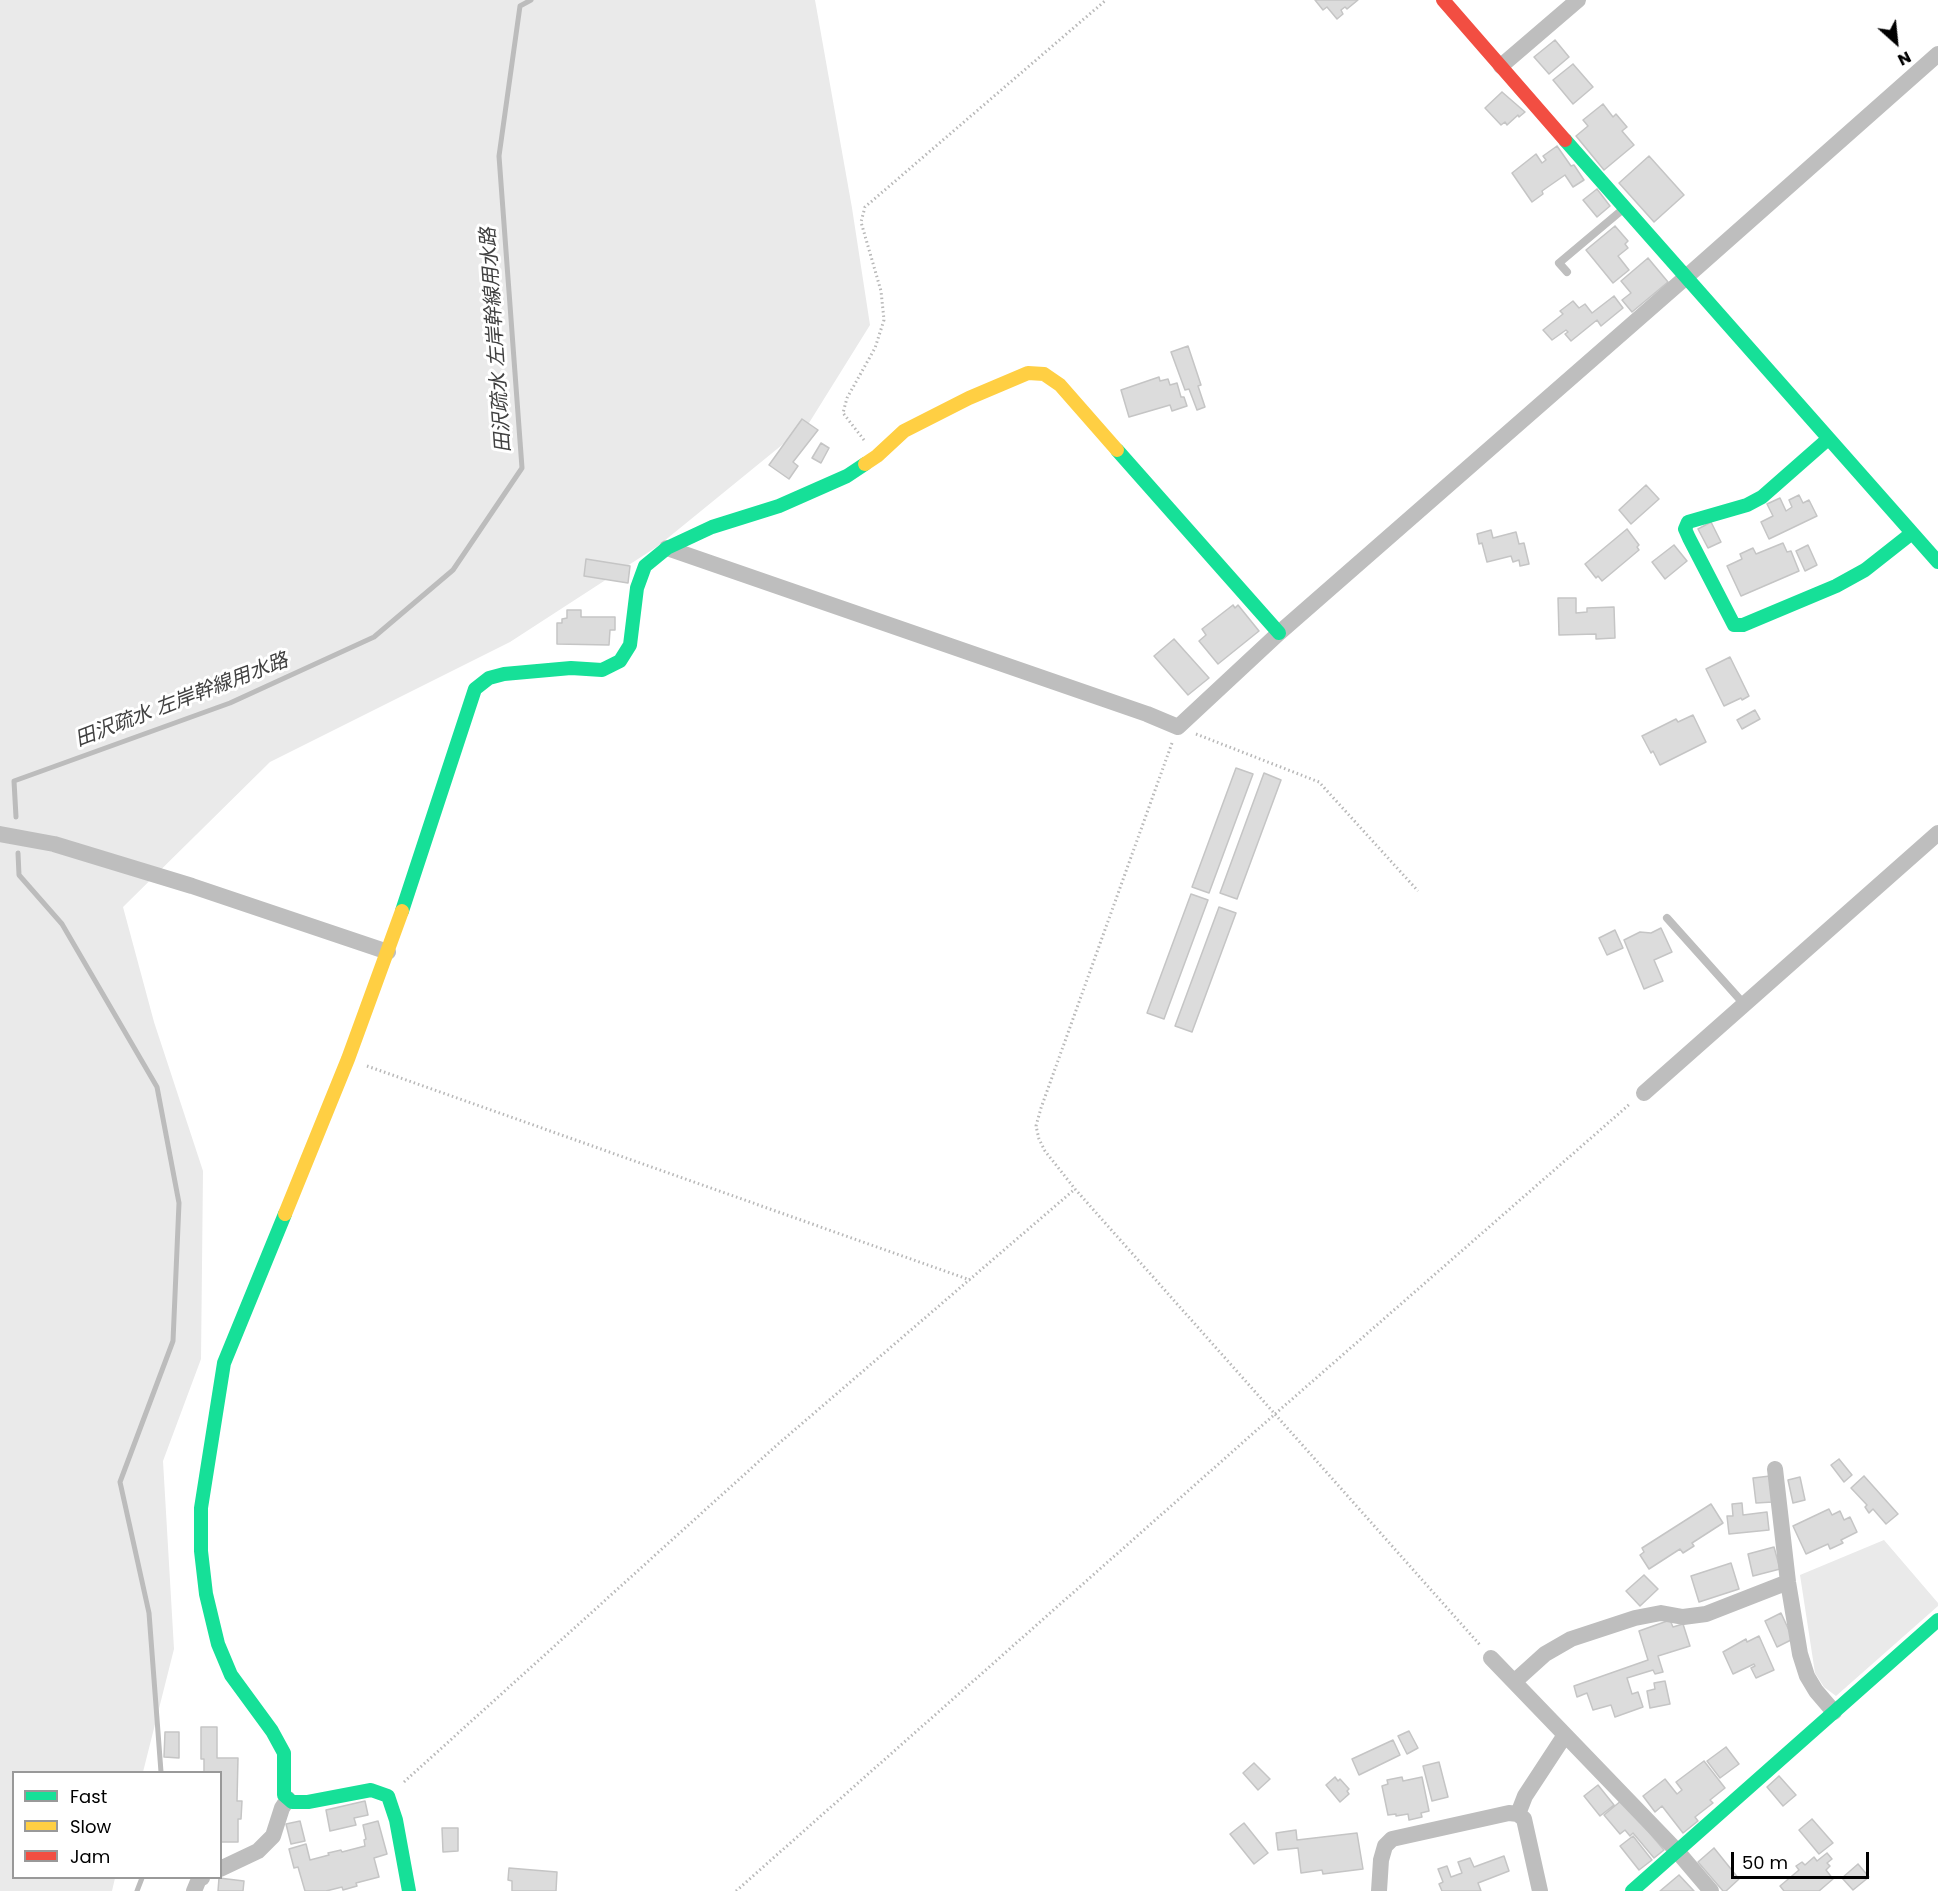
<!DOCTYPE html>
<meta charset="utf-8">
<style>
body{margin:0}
#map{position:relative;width:1938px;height:1891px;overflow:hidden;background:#fff;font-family:Poppins,sans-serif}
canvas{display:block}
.legend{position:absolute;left:12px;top:1771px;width:210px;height:108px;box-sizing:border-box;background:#fff;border:2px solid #999;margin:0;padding:8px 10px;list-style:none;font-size:18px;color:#000}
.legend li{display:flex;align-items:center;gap:12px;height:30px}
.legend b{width:30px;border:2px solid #999}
.north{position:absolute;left:1866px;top:12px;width:60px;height:60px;-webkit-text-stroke:4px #fff;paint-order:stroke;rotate:153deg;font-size:16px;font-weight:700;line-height:24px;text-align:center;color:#000}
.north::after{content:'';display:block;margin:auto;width:21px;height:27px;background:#000;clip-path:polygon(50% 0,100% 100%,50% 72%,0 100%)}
.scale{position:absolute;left:1731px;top:1852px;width:138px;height:27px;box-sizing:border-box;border:3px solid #000;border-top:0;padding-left:8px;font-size:18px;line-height:21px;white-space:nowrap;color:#000;-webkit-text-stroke:4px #fff;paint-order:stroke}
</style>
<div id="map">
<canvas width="1938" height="1891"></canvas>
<ul class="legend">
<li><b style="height:8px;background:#16e098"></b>Fast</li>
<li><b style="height:8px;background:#ffcf43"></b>Slow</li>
<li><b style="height:8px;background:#f24e42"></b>Jam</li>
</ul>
<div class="north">N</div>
<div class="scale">50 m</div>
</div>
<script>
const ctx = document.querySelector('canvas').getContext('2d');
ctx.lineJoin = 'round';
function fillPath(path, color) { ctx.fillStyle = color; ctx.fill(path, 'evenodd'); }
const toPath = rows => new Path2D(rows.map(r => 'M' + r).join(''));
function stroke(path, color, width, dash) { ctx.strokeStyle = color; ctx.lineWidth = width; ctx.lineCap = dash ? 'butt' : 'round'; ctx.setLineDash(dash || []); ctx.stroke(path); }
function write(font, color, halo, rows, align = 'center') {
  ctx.font = font + ' Poppins,"Noto Sans JP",sans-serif'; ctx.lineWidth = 6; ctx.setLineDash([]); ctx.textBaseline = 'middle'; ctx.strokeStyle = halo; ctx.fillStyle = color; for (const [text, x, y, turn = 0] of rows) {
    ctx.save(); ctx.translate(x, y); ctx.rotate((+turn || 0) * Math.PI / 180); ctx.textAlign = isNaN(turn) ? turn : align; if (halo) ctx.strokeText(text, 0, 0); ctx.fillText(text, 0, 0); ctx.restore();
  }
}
fillPath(toPath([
 [0,0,815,0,852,208,870,325,809,423,658,546,510,642,270,762,123,907,154,1022,203,1171,201,1359,163,1461,174,1649,143,1772,14,1772,14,1878,115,1878,112,1891,0,1891],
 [1884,1540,1938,1603,1938,1606,1836,1696,1824,1687,1815,1673,1800,1575]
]), '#eaeaea');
stroke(toPath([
 [16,817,14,781,230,703,374,637,453,570,522,468,499,156,520,6,531,0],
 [18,853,19,875,62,924,157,1087,179,1203,173,1341,120,1482,149,1613,161,1772],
 [137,1891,142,1878]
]), '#bcbcbc', 5);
const building = toPath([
 [1315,0,1358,0,1347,9,1345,7,1341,10,1343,14,1337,19,1327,7,1323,10,1315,0],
 [1555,40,1569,57,1549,74,1534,57,1555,40],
 [1573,64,1593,87,1573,104,1553,80,1573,64],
 [1502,92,1525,112,1519,117,1518,115,1507,125,1505,122,1501,125,1485,108,1502,92],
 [1603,104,1613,117,1616,114,1627,127,1622,131,1634,145,1604,170,1576,136,1588,126,1583,120,1603,104],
 [1557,146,1571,166,1574,165,1584,180,1573,187,1565,175,1542,191,1543,194,1532,202,1512,173,1536,154,1542,163,1546,160,1543,156,1557,146],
 [1649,156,1684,195,1654,222,1619,183,1649,156],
 [1597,189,1610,206,1597,217,1583,200,1597,189],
 [1615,226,1628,241,1625,244,1628,248,1618,256,1629,270,1613,283,1586,250,1615,226],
 [1648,258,1668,282,1632,312,1622,300,1631,293,1621,281,1648,258],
 [1614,296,1623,308,1601,326,1597,320,1571,341,1565,334,1568,332,1566,330,1552,340,1543,330,1563,314,1560,311,1573,301,1579,308,1585,304,1592,313,1614,296],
 [1188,346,1201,385,1198,386,1205,407,1197,410,1189,389,1185,390,1171,352,1188,346],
 [1159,377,1160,381,1168,379,1170,385,1177,383,1181,397,1184,397,1187,406,1172,411,1170,405,1129,417,1121,390,1159,377],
 [802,419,818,430,793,462,798,466,789,479,769,465,802,419],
 [821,443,829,448,821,463,812,458,821,443],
 [1646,485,1659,499,1631,524,1619,510,1646,485],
 [1799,495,1803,503,1809,500,1817,516,1769,539,1761,522,1773,516,1767,504,1780,498,1786,511,1792,507,1789,500,1799,495],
 [1711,522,1721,542,1708,548,1698,529,1711,522],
 [1627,529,1639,545,1637,547,1639,550,1602,581,1598,576,1596,578,1585,564,1627,529],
 [1491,530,1493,538,1516,532,1519,544,1524,543,1529,564,1520,566,1519,560,1513,562,1511,556,1487,562,1482,543,1479,544,1477,534,1491,530],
 [1783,543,1787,552,1791,551,1799,571,1741,596,1727,566,1742,559,1740,554,1753,548,1756,554,1783,543],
 [1674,545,1687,561,1665,579,1652,562,1674,545],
 [1808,545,1817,565,1805,571,1796,551,1808,545],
 [586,559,630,566,628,583,584,576,586,559],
 [1558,598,1576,598,1576,613,1587,612,1587,608,1614,607,1615,638,1596,639,1596,634,1559,635,1558,598],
 [1233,605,1235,608,1238,605,1259,631,1218,664,1199,641,1206,635,1202,629,1233,605],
 [567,610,581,610,581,617,615,617,615,630,610,630,609,645,557,644,557,623,562,623,562,619,567,618,567,610],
 [1174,639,1209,678,1188,695,1154,656,1174,639],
 [1730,657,1749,696,1742,700,1741,698,1724,706,1706,669,1730,657],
 [1755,710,1760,719,1742,729,1737,720,1755,710],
 [1693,715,1706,742,1660,765,1653,751,1651,753,1642,736,1676,719,1678,722,1693,715],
 [1236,768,1253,774,1209,893,1192,887,1236,768],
 [1264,773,1281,780,1237,899,1220,893,1264,773],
 [1191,894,1208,900,1164,1019,1147,1013,1191,894],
 [1219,907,1236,913,1192,1032,1175,1026,1219,907],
 [1661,928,1672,952,1654,960,1663,981,1644,989,1624,940,1640,932,1651,933,1661,928],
 [1615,930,1623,948,1607,955,1599,938,1615,930],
 [1839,1459,1852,1475,1844,1482,1831,1465,1839,1459],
 [1770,1476,1773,1502,1756,1503,1753,1478,1770,1476],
 [1864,1476,1898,1514,1886,1524,1873,1509,1869,1513,1865,1507,1867,1505,1851,1488,1864,1476],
 [1800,1477,1805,1500,1793,1503,1788,1480,1800,1477],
 [1742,1503,1743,1515,1767,1512,1769,1530,1729,1534,1727,1516,1733,1516,1732,1504,1742,1503],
 [1711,1504,1723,1523,1692,1543,1694,1546,1683,1553,1680,1549,1649,1569,1640,1555,1644,1552,1642,1548,1711,1504],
 [1829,1509,1832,1515,1840,1511,1844,1520,1850,1517,1857,1532,1841,1540,1843,1543,1830,1549,1828,1544,1806,1554,1793,1526,1829,1509],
 [1774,1547,1780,1569,1753,1576,1748,1554,1774,1547],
 [1731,1563,1739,1589,1699,1602,1691,1576,1731,1563],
 [1644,1575,1658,1589,1640,1606,1626,1591,1644,1575],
 [1781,1613,1793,1639,1777,1647,1765,1621,1781,1613],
 [1670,1620,1673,1627,1683,1624,1690,1646,1658,1656,1663,1672,1655,1674,1653,1670,1627,1678,1632,1694,1638,1692,1643,1707,1615,1717,1611,1705,1593,1710,1587,1693,1577,1697,1574,1686,1648,1660,1639,1631,1670,1620],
 [1759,1636,1774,1670,1756,1678,1751,1668,1755,1666,1754,1664,1733,1674,1723,1652,1746,1639,1747,1642,1759,1636],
 [1665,1681,1670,1704,1650,1708,1647,1691,1655,1689,1654,1683,1665,1681],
 [201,1727,217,1727,217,1758,238,1758,237,1801,242,1801,241,1819,238,1819,238,1842,220,1842,220,1772,204,1772,204,1759,201,1759,201,1727],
 [1409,1731,1418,1748,1407,1754,1398,1736,1409,1731],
 [165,1732,179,1732,179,1758,164,1757,165,1732],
 [1393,1740,1400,1755,1359,1775,1352,1759,1393,1740],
 [1726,1747,1739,1764,1720,1778,1707,1761,1726,1747],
 [1704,1761,1725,1788,1710,1800,1713,1803,1695,1817,1698,1821,1683,1833,1662,1806,1655,1812,1643,1796,1665,1779,1677,1794,1682,1790,1676,1782,1704,1761],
 [1439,1762,1448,1797,1432,1801,1423,1766,1439,1762],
 [1254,1763,1270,1779,1258,1790,1243,1773,1254,1763],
 [1779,1776,1796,1795,1783,1806,1767,1787,1779,1776],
 [1335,1777,1338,1781,1340,1779,1349,1789,1347,1791,1349,1794,1340,1802,1326,1785,1335,1777],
 [1402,1777,1403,1781,1422,1777,1429,1811,1421,1813,1422,1817,1409,1820,1408,1814,1396,1816,1396,1814,1388,1815,1382,1786,1388,1784,1387,1780,1402,1777],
 [1598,1785,1614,1805,1600,1816,1584,1796,1598,1785],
 [1622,1800,1664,1850,1654,1858,1633,1833,1630,1836,1625,1830,1620,1834,1604,1815,1622,1800],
 [365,1801,368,1815,354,1818,356,1825,330,1831,326,1810,365,1801],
 [1812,1819,1833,1843,1819,1854,1799,1830,1812,1819],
 [300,1821,305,1841,291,1844,286,1824,300,1821],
 [378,1821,387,1854,374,1858,379,1877,356,1883,357,1886,343,1890,342,1887,326,1891,305,1891,298,1867,294,1868,289,1849,306,1844,310,1860,329,1855,328,1853,341,1850,342,1852,365,1846,364,1840,366,1839,363,1825,378,1821],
 [1244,1823,1268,1853,1254,1864,1230,1834,1244,1823],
 [442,1828,458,1828,458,1851,443,1852,442,1828],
 [1296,1830,1297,1840,1357,1833,1363,1869,1323,1874,1322,1870,1301,1873,1298,1848,1278,1850,1276,1833,1296,1830],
 [1633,1836,1652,1860,1639,1870,1620,1846,1633,1836],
 [1714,1848,1739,1879,1726,1891,1723,1891,1698,1862,1714,1848],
 [1827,1853,1832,1859,1827,1863,1830,1866,1826,1870,1833,1879,1819,1891,1784,1891,1780,1886,1799,1870,1796,1866,1802,1862,1805,1865,1814,1857,1817,1861,1827,1853],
 [1504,1856,1509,1871,1478,1883,1481,1891,1442,1891,1439,1884,1443,1882,1438,1869,1447,1866,1451,1877,1462,1873,1458,1862,1470,1858,1474,1867,1504,1856],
 [1858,1864,1869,1877,1853,1890,1842,1878,1858,1864],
 [509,1868,557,1872,556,1891,512,1891,512,1881,508,1880,509,1868],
 [1679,1875,1694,1891,1660,1891,1679,1875],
 [219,1878,244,1881,243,1891,218,1891,219,1878]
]);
fillPath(building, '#dcdcdc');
stroke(building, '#c5c5c5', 1.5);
stroke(toPath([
 [864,440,843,413,847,398,875,348,884,320,881,291,861,222,865,207,1106,0],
 [1196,734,1319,782,1418,891],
 [1172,743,1041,1108,1036,1126,1039,1139,1045,1151,1075,1189,1480,1645],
 [367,1066,970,1280],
 [404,1782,777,1445,1075,1189],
 [736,1891,1275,1414,1631,1103]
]), '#b8b8b8', 3, [1.5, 3]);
stroke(toPath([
 [1567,272,1559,263,1622,210],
 [1667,918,1744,1004]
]), '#bebebe', 8);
stroke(toPath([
 [1501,66,1578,0],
 [667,548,1147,714,1178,727,1279,633,1685,278,1938,54],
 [0,834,54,844,192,886,388,952],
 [1644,1093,1938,833],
 [1775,1469,1788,1582,1800,1654,1807,1676,1816,1691,1834,1712],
 [1491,1658,1677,1851,1711,1891],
 [1514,1682,1545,1654,1571,1639,1635,1618,1661,1613,1683,1617,1706,1614,1788,1582],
 [1518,1814,1525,1796,1565,1735],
 [220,1869,258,1851,273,1836,282,1808,288,1799],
 [194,1891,199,1879,202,1878],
 [1379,1891,1381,1860,1385,1846,1392,1839,1509,1813,1518,1814,1524,1819,1540,1891]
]), '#bebebe', 16);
stroke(toPath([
 [1565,140,1938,562],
 [1828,439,1762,497,1747,505,1688,522,1685,529,1689,538,1734,625,1743,625,1836,586,1865,570,1912,533],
 [1117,450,1279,633],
 [402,911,475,689,489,678,504,674,571,668,602,670,620,661,630,645,637,588,645,566,667,548,712,527,779,506,847,476,865,464],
 [285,1214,224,1363,201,1508,201,1551,206,1594,218,1644,231,1675,272,1731,284,1753,284,1795,292,1802,308,1802,371,1790,388,1796,396,1820,409,1891],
 [1632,1891,1938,1620]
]), '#16e098', 14);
stroke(toPath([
 [865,464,877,456,904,431,969,398,1028,373,1044,374,1060,385,1117,450],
 [285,1214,348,1059,402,911]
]), '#ffcf43', 14);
stroke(toPath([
 [1443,0,1565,140]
]), '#f24e42', 14);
write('italic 20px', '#404040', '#fff', [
 ["田沢疏水 左岸幹線用水路",497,340,-94],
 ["田沢疏水 左岸幹線用水路",182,701,-21]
]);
</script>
